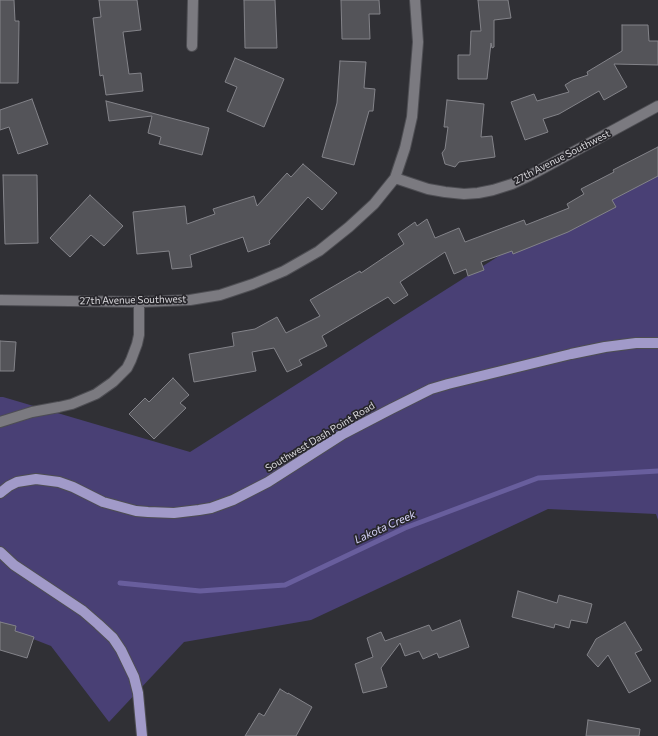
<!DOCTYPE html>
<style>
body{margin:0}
canvas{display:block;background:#303035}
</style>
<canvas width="658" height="736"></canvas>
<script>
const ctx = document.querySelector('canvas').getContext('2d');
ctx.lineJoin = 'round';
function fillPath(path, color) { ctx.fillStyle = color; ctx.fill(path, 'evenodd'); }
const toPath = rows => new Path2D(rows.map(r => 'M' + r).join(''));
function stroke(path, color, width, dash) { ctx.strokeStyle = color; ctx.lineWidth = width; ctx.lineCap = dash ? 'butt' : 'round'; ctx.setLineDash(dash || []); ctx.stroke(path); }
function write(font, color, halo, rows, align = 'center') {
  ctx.font = font + ' Commissioner,sans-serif'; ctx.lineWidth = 3.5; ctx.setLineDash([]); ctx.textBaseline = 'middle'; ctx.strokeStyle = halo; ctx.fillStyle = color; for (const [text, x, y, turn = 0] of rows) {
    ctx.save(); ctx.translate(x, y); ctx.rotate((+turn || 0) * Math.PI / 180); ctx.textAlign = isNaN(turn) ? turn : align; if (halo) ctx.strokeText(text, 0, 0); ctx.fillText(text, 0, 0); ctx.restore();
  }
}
fillPath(toPath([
 [658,155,658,520,656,514,548,509,311,620,184,642,109,722,51,646,0,626,0,397,3,397,190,452]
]), '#494075');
stroke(toPath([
 [120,583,200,591,285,585,405,528,538,478,658,471]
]), '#685e9d', 5);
const building = toPath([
 [0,0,14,0,15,21,19,21,18,83,0,83,0,0],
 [99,0,137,0,141,30,123,32,129,74,141,73,143,91,106,95,103,75,100,76,93,18,101,17,99,0],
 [244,0,275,0,277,48,245,48,244,0],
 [341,0,379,0,380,14,369,14,370,39,342,39,341,0],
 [478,0,508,0,511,18,494,20,494,47,492,48,491,43,487,79,458,79,458,55,470,55,471,31,481,31,478,0],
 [622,25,648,25,649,41,658,41,658,65,614,64,627,87,604,100,599,91,559,114,543,119,548,132,525,140,511,102,534,94,537,101,569,92,565,85,573,80,588,75,587,72,622,51,622,25],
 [235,58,284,79,264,127,227,111,237,87,225,82,235,58],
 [340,61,366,62,364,88,375,89,373,111,369,111,354,165,322,157,337,103,340,61],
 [32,99,48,144,18,154,9,127,0,130,0,110,32,99],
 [447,100,484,104,481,137,492,136,495,157,459,162,455,167,445,164,442,153,445,149,448,127,444,127,447,100],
 [106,101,209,128,202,155,159,144,161,137,148,133,152,116,109,121,106,101],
 [658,147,658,176,612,200,616,207,568,232,513,254,512,251,481,262,484,270,468,276,466,269,454,274,445,252,400,282,408,295,394,304,388,297,322,336,327,346,299,360,302,365,287,372,274,348,252,352,256,371,194,382,189,354,234,346,232,333,255,329,277,317,286,333,320,316,310,300,360,271,361,273,404,244,398,234,415,222,417,226,427,219,435,238,459,228,465,242,524,220,526,225,569,208,567,204,584,194,581,189,614,172,613,170,658,147],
 [303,164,337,193,322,210,308,197,269,241,270,244,248,252,243,237,190,255,192,267,172,269,169,251,137,254,133,212,185,206,187,224,215,214,213,209,254,196,257,206,287,173,291,177,303,164],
 [3,175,37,175,38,243,5,244,3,175],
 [90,195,123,226,104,246,91,235,70,257,50,238,90,195],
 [0,341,16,342,14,371,0,371,0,341],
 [173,378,189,395,180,403,186,408,154,439,129,414,145,398,149,402,173,378],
 [518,591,557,603,559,595,592,604,587,623,571,620,569,628,555,624,554,628,512,617,518,591],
 [460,620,469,647,439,658,437,653,423,659,419,651,405,656,400,643,381,668,387,687,363,693,355,664,373,657,367,638,381,632,385,641,429,625,432,631,460,620],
 [0,622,16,626,15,631,34,637,27,658,0,650,0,622],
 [625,622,642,650,635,653,651,681,629,693,608,655,598,667,587,655,596,639,625,622],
 [280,689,288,694,288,693,312,707,296,736,245,736,259,713,264,716,280,689],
 [588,720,640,729,639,736,586,736,588,720]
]);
fillPath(building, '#545459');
stroke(building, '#838389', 1);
const minor = toPath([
 [192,46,193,0],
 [395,178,405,148,412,117,418,42,415,0],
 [0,300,139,302,190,300,220,295,253,284,284,271,319,251,349,227,374,204,395,178,428,189,445,192,464,194,478,193,493,190,512,184,529,176,658,106],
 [0,422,32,412,59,407,72,404,96,394,113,382,127,368,131,360,137,344,139,335,139,302]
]);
const major = toPath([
 [0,493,9,486,17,482,36,479,59,482,73,487,103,502,136,511,148,512,174,513,199,510,211,508,233,500,268,482,343,434,391,409,431,389,448,384,571,354,605,347,636,343,658,343],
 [0,552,14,565,83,611,98,624,113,638,121,650,134,677,138,693,142,736]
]);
stroke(minor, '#4e4e53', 12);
stroke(major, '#4e4e53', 12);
stroke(minor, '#7b7a80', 10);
stroke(major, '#a19ac9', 10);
write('10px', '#dad9dd', '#27262b', [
 ["27th Avenue Southwest",562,157,-27],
 ["27th Avenue Southwest",133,300,-1],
 ["Southwest Dash Point Road",320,437,-31]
]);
write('italic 11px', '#d4d1f6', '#27262b', [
 ["Lakota Creek",385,527,-24]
]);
</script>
